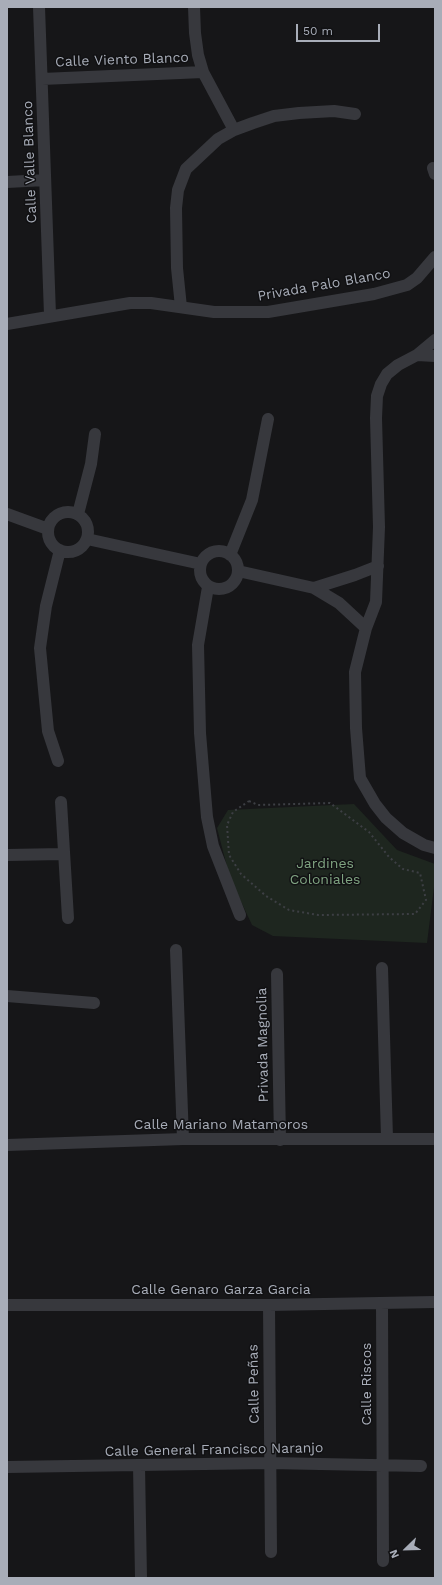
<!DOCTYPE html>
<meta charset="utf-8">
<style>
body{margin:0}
#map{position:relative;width:442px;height:1585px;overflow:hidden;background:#161618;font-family:"Work Sans",sans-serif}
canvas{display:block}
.frame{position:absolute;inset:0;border:8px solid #a8adb8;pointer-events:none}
.north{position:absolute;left:386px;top:1529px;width:40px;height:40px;-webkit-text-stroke:3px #111113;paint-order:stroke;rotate:247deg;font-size:11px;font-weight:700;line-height:16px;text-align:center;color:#a8adb8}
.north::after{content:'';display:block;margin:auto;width:14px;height:18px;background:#a8adb8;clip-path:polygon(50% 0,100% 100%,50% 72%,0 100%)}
.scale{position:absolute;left:296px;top:24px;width:84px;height:18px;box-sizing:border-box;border:2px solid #a8adb8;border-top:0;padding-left:5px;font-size:12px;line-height:14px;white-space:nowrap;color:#a8adb8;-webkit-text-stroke:3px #111113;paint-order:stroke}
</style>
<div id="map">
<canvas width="442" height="1585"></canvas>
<div class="frame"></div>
<div class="north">N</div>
<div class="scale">50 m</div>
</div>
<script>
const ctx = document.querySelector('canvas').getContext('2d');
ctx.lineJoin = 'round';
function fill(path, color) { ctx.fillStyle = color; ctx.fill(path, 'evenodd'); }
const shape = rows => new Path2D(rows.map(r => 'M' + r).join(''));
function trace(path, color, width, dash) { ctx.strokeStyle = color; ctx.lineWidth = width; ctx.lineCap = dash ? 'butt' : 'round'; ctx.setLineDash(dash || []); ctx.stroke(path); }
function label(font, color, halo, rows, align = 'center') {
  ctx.font = font + ' "Work Sans",sans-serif'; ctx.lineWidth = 3; ctx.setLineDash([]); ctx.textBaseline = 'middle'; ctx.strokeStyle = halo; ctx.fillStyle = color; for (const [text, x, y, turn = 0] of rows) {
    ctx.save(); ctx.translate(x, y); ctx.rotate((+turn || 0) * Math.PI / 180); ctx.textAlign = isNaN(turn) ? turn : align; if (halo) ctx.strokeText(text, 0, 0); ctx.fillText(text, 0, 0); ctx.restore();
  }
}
fill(shape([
 [354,804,397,850,435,864,435,879,427,943,273,936,252,925,230,878,217,828,228,810]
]), '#1e261f');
trace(shape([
 [249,801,258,805,330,803,369,832,389,857,403,869,420,873,426,900,415,914,318,915,289,910,266,896,241,874,229,855,227,825,233,812,249,801]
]), '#3d3f44', 2, [2, 3]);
trace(shape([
 [39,7,50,315],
 [194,7,195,33,198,55,203,72,234,130],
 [42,79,203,72],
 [433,168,435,174],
 [7,182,45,180],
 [181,307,177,268,176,208,178,190,186,169,218,139,234,130,253,123,274,116,299,113,334,111,355,114],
 [7,324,130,303,151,303,214,312,268,312,374,294,407,285,417,278,435,257],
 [435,340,417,355,398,365,387,374,381,384,377,396,376,418,379,527,376,602,366,628,355,672,356,728,360,778,375,804,386,818,403,833,424,845,435,848],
 [417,355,435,356],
 '48 532a20 20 0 1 1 40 0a20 20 0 1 1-40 0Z',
 [7,514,48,529],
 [78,514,91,464,95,434],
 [87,539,201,564],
 '200 570a19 19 0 1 1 38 0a19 19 0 1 1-38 0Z',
 [230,555,252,500,268,419],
 [238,571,314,588,339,603,366,628],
 [208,587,198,645,200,733,207,817,213,846,240,915],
 [314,588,355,575,378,566],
 [58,761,48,731,40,648,46,606,60,550],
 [61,802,68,918],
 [7,855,63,854],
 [176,950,183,1139],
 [382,968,387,1138],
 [277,974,280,1140],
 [7,996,94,1003],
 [7,1145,183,1139,435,1139],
 [382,1303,383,1561],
 [7,1305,269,1305,435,1302],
 [269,1305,271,1552],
 [139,1466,141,1578],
 [7,1467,270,1463,421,1466]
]), '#37383d', 12);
label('14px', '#a8adb8', '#111113', [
 ["Calle Viento Blanco",122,60,-2],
 ["Calle Valle Blanco",30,162,-92],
 ["Privada Palo Blanco",324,285,-10],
 ["Privada Magnolia",263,1045,-91],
 ["Calle Mariano Matamoros",221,1125],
 ["Calle Genaro Garza Garcia",221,1290],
 ["Calle Peñas",254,1384,-91],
 ["Calle Riscos",367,1384,-90],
 ["Calle General Francisco Naranjo",214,1450,-1]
]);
label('14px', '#7fa381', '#111113', [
 ["Jardines",325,864],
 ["Coloniales",325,880]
]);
</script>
